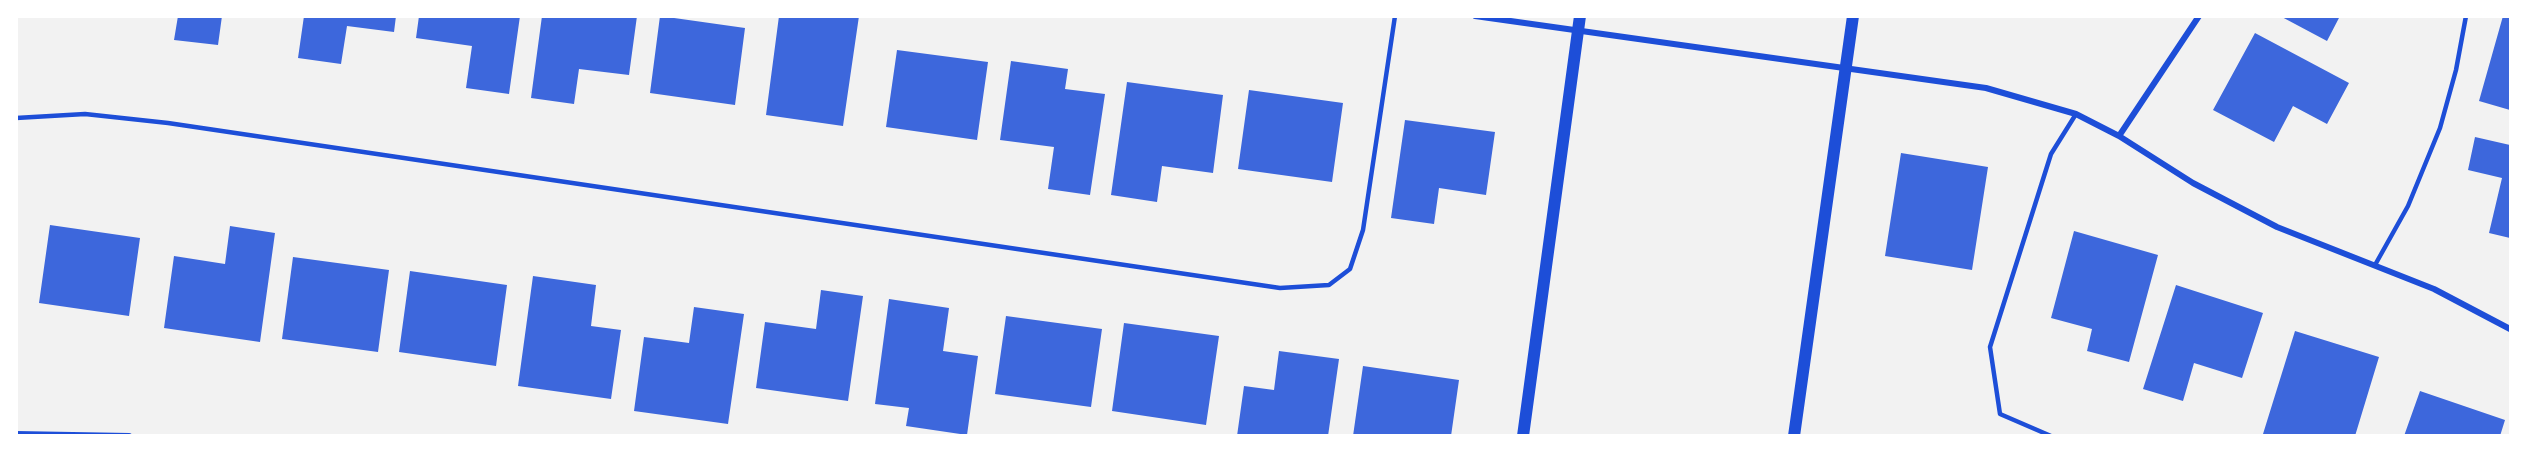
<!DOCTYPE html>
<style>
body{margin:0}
#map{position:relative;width:2527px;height:452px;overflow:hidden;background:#f2f2f2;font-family:"Asap Condensed",sans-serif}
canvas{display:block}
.frame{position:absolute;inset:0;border:18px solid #fff;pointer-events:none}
</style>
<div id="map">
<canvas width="2527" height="452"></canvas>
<div class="frame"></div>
</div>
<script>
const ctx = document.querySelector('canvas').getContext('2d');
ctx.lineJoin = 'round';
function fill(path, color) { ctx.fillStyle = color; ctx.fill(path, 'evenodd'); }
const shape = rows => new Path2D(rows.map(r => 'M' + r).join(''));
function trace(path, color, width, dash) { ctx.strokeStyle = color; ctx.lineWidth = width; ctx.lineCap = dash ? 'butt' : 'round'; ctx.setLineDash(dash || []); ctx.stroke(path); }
fill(shape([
 [178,16,222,16,218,45,174,40],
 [304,16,396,16,394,32,347,26,341,64,298,58],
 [419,16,520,16,509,94,466,88,472,46,416,38],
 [542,16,637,16,629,75,579,69,574,104,531,98],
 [660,16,745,28,735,105,650,93],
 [779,16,859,16,843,126,766,115],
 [2280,16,2340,16,2327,41],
 [2503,16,2510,16,2510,110,2479,101],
 [2255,33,2349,83,2327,124,2293,106,2274,142,2213,110],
 [897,50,988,62,977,140,886,127],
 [1011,61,1068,69,1065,89,1105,94,1090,195,1048,189,1054,147,1000,140],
 [1127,82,1223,95,1213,173,1162,166,1157,202,1111,195],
 [1249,90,1343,103,1332,182,1238,169],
 [1405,120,1495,132,1486,195,1439,188,1434,224,1391,218],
 [2475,137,2510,145,2510,238,2489,233,2502,178,2468,170],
 [1901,153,1988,167,1972,270,1885,256],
 [50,225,140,238,129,316,39,303],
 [230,226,275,233,260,342,164,328,174,256,225,264],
 [2074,231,2158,255,2129,362,2087,351,2092,329,2051,318],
 [293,257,389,270,378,352,282,339],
 [410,271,507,285,496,366,399,352],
 [533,276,596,285,591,326,621,330,611,399,518,386],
 [2176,285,2263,313,2242,378,2194,363,2183,401,2143,389],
 [821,290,863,296,848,401,756,388,765,322,816,329],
 [889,299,949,308,943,351,978,356,967,435,906,426,909,408,875,404],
 [694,307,744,314,728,424,634,411,644,337,689,343],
 [1006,316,1102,329,1091,407,995,394],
 [1124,323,1219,336,1206,425,1112,411],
 [2295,331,2379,357,2355,436,2263,434],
 [1279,351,1339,359,1328,436,1237,436,1244,386,1274,390],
 [1363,366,1459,380,1451,436,1353,436],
 [2420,391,2505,420,2500,436,2404,436]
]), '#3d67dc');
trace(shape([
 [16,118,85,114,168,123,1280,288,1329,285,1350,269,1363,230,1395,16],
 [2375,265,2408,206,2440,128,2456,70,2466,16],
 [2051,436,2000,414,1990,347,2051,154,2076,114]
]), '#1d4ed8', 4.5);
trace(shape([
 [1475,16,1986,88,2076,114,2119,136,2193,183,2277,227,2434,289,2510,329],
 [2119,136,2199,16],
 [16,434,129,436]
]), '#1d4ed8', 6);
trace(shape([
 [1523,436,1580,16],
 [1794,436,1853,16]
]), '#1d4ed8', 12);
</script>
